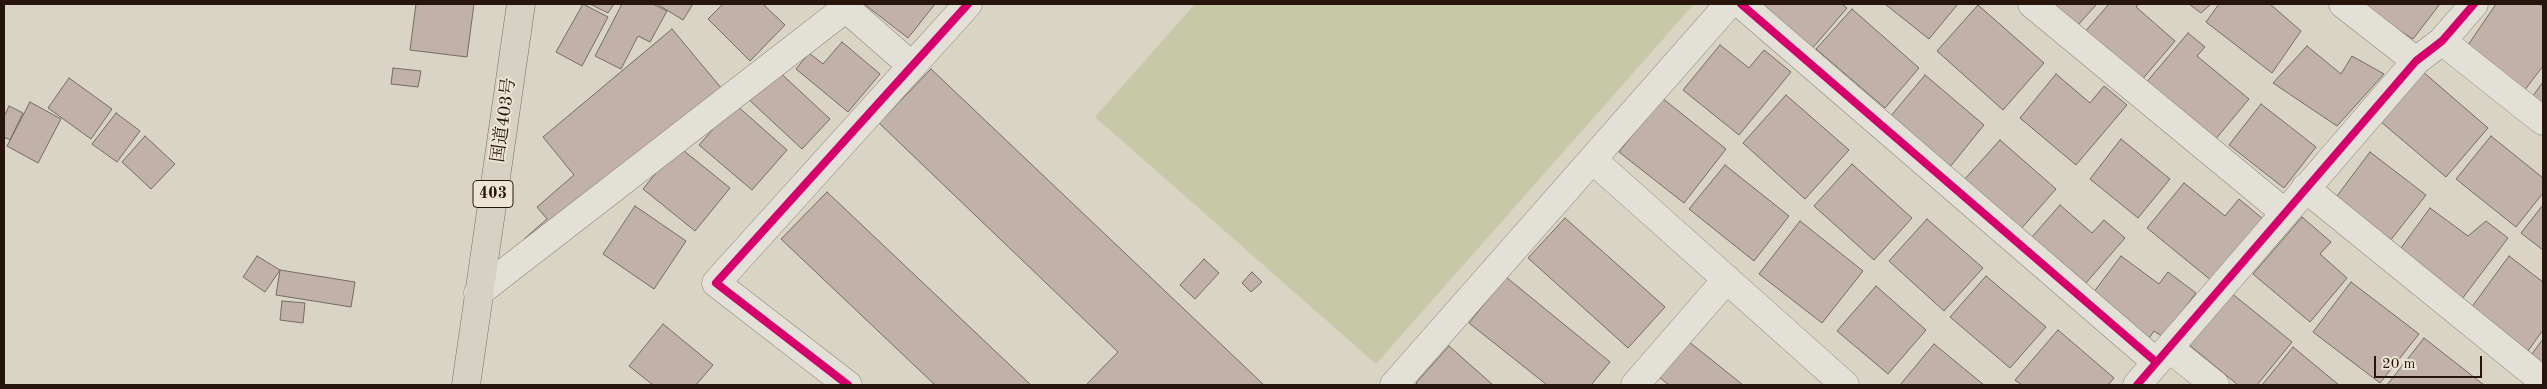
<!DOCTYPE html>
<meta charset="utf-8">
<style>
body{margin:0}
#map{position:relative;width:2547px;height:389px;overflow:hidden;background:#dad4c4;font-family:"Old Standard TT",serif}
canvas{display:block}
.frame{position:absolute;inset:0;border:5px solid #27140b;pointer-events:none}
.scale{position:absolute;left:2374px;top:356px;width:108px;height:22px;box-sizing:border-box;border:2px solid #27140b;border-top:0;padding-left:6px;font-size:15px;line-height:18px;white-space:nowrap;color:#27140b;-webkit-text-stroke:4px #ede5d3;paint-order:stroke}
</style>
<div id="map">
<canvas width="2547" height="389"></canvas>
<div class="frame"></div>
<div class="scale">20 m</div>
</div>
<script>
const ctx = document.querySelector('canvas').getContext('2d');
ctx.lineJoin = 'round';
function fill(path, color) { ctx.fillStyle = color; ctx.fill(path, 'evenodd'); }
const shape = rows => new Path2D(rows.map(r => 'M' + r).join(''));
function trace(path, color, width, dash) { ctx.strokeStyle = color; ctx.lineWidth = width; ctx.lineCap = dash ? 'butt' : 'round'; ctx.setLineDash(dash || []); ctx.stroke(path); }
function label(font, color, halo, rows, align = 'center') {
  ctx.font = font + ' "Old Standard TT","Noto Serif JP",serif'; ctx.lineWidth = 4; ctx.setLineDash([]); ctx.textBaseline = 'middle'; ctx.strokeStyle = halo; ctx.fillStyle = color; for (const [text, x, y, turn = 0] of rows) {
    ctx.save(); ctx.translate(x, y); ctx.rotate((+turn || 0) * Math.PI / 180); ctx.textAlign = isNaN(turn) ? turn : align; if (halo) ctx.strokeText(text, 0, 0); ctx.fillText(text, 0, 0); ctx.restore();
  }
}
fill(shape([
 [1195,4,1694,4,1376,364,1095,117]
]), '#c6c8a7');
const building = shape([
 [416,4,474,4,467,57,410,50,416,4],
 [583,4,608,17,582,66,556,52,583,4],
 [590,4,614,4,608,13,590,4],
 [622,4,653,4,667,11,650,42,638,36,621,69,595,56,622,4],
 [657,4,693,4,683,20,657,4],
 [723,4,763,4,785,25,750,61,708,19,723,4],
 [864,4,935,4,908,38,864,4],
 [1757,4,1842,4,1847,8,1811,50,1757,4],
 [1885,4,1958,4,1929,39,1885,4],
 [2053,4,2097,4,2077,26,2053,4],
 [2109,4,2139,4,2136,7,2175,41,2140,82,2083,34,2109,4],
 [2189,4,2211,4,2201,13,2189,4],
 [2219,4,2270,4,2301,31,2272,73,2206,22,2219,4],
 [2358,4,2440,4,2413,39,2358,4],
 [2496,4,2539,4,2543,7,2543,66,2524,91,2468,45,2496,4],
 [1978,5,2044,63,2003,110,1937,51,1978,5],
 [1852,9,1919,68,1885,108,1816,49,1852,9],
 [672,29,722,89,532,248,524,239,547,219,537,207,574,175,543,137,672,29],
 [2188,33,2205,47,2197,56,2249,99,2214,141,2145,84,2188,33],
 [842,42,880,74,848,112,796,69,809,53,823,64,842,42],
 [1720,45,1749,68,1764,50,1791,72,1739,135,1683,90,1720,45],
 [2307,46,2341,74,2352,56,2384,74,2337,126,2273,83,2307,46],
 [774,67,830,119,802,149,746,97,774,67],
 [393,68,421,71,418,87,391,84,393,68],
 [931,69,1264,385,1086,385,1118,352,879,123,931,69],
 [2422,71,2488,128,2446,177,2380,121,2422,71],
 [2056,74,2090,103,2104,86,2127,105,2076,165,2020,118,2056,74],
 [1925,75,1984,125,1950,167,1890,117,1925,75],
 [69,78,112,109,91,139,48,108,69,78],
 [2543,82,2543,106,2532,97,2543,82],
 [1786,95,1849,150,1805,199,1743,143,1786,95],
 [1662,98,1726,149,1684,203,1619,152,1662,98],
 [30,102,61,119,38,163,7,146,30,102],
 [735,104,787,150,752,190,699,145,735,104],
 [2261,104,2316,147,2284,188,2229,145,2261,104],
 [9,106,23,113,10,140,4,137,4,117,9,106],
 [116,113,140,131,117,162,92,144,116,113],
 [145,136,175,164,151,189,122,162,145,136],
 [2491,136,2543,178,2543,193,2516,227,2456,179,2491,136],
 [2121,139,2170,179,2138,218,2090,179,2121,139],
 [2000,140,2056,189,2020,230,1963,181,2000,140],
 [678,146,730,188,695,231,643,189,678,146],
 [2370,152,2426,195,2390,241,2334,200,2370,152],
 [1852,164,1912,218,1874,260,1814,206,1852,164],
 [1725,165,1789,216,1754,261,1689,209,1725,165],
 [2184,183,2225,216,2239,199,2263,219,2212,281,2147,228,2184,183],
 [827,192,1031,385,935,385,781,239,827,192],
 [2060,205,2092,233,2104,220,2125,238,2086,283,2032,237,2060,205],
 [2543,205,2543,250,2521,233,2543,205],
 [635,206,686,241,654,289,603,254,635,206],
 [2430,208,2468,236,2486,221,2508,238,2462,299,2398,252,2430,208],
 [2302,217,2331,242,2320,254,2347,278,2310,322,2253,274,2302,217],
 [1565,218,1665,307,1628,348,1528,258,1565,218],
 [1927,219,1983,268,1944,311,1889,261,1927,219],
 [1800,221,1863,271,1822,323,1759,274,1800,221],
 [257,256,280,270,265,292,243,277,257,256],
 [2121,256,2159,284,2168,272,2196,293,2163,337,2154,331,2147,341,2090,297,2121,256],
 [2509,256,2543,282,2543,330,2528,351,2471,308,2509,256],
 [1204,259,1219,273,1195,299,1180,285,1204,259],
 [280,270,355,282,351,307,276,295,280,270],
 [1252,272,1262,282,1251,292,1242,283,1252,272],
 [1986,276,2046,327,2010,368,1950,317,1986,276],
 [1506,277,1610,362,1591,385,1547,385,1469,323,1506,277],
 [2351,282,2419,334,2380,383,2313,332,2351,282],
 [1876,286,1926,330,1888,374,1837,331,1876,286],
 [2230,292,2292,342,2257,385,2238,385,2188,344,2230,292],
 [282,301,305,303,303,323,280,320,282,301],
 [663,324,713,365,696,385,653,385,629,366,663,324],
 [2058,330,2114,378,2108,385,2022,385,2015,380,2058,330],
 [1683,337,1743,385,1669,385,1654,373,1683,337],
 [2424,338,2484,385,2387,385,2424,338],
 [2543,339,2543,369,2529,358,2543,339],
 [1934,344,1984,385,1900,385,1934,344],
 [1449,346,1493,385,1418,385,1416,383,1449,346],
 [2293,347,2339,385,2262,385,2293,347]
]);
fill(building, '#c1b1a8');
trace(building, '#736c63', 1);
const minor = shape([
 [841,4,912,66],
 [1741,4,2156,362],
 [2032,4,2285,213],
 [2343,4,2416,61],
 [2442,41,2543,121],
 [1593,160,1845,385],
 [2305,188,2543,381],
 [478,293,846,8],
 [2169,348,2215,385],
 [848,385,716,283,968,4],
 [1394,385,1729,4],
 [1635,385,1727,279],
 [2137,385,2416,61,2442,41,2474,4]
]);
const highway = shape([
 [466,385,521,4]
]);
trace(minor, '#8c867c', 29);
trace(highway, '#736c63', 29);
trace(minor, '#e3e0d8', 28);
trace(highway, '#d7d1c3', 28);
trace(shape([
 [1741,4,2156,362],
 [848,385,716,283,968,4],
 [2137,385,2416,61,2442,41,2474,4]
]), '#d6006c', 8);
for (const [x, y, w] of [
 [493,194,40]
]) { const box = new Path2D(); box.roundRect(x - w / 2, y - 13.5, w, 27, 4); ctx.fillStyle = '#ede5d3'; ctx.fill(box); trace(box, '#27140b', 1); }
label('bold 16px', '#27140b', null, [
 ["403",493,194]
]);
label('18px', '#27140b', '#ede5d3', [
 ["国道403号",504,120,-82]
]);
</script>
